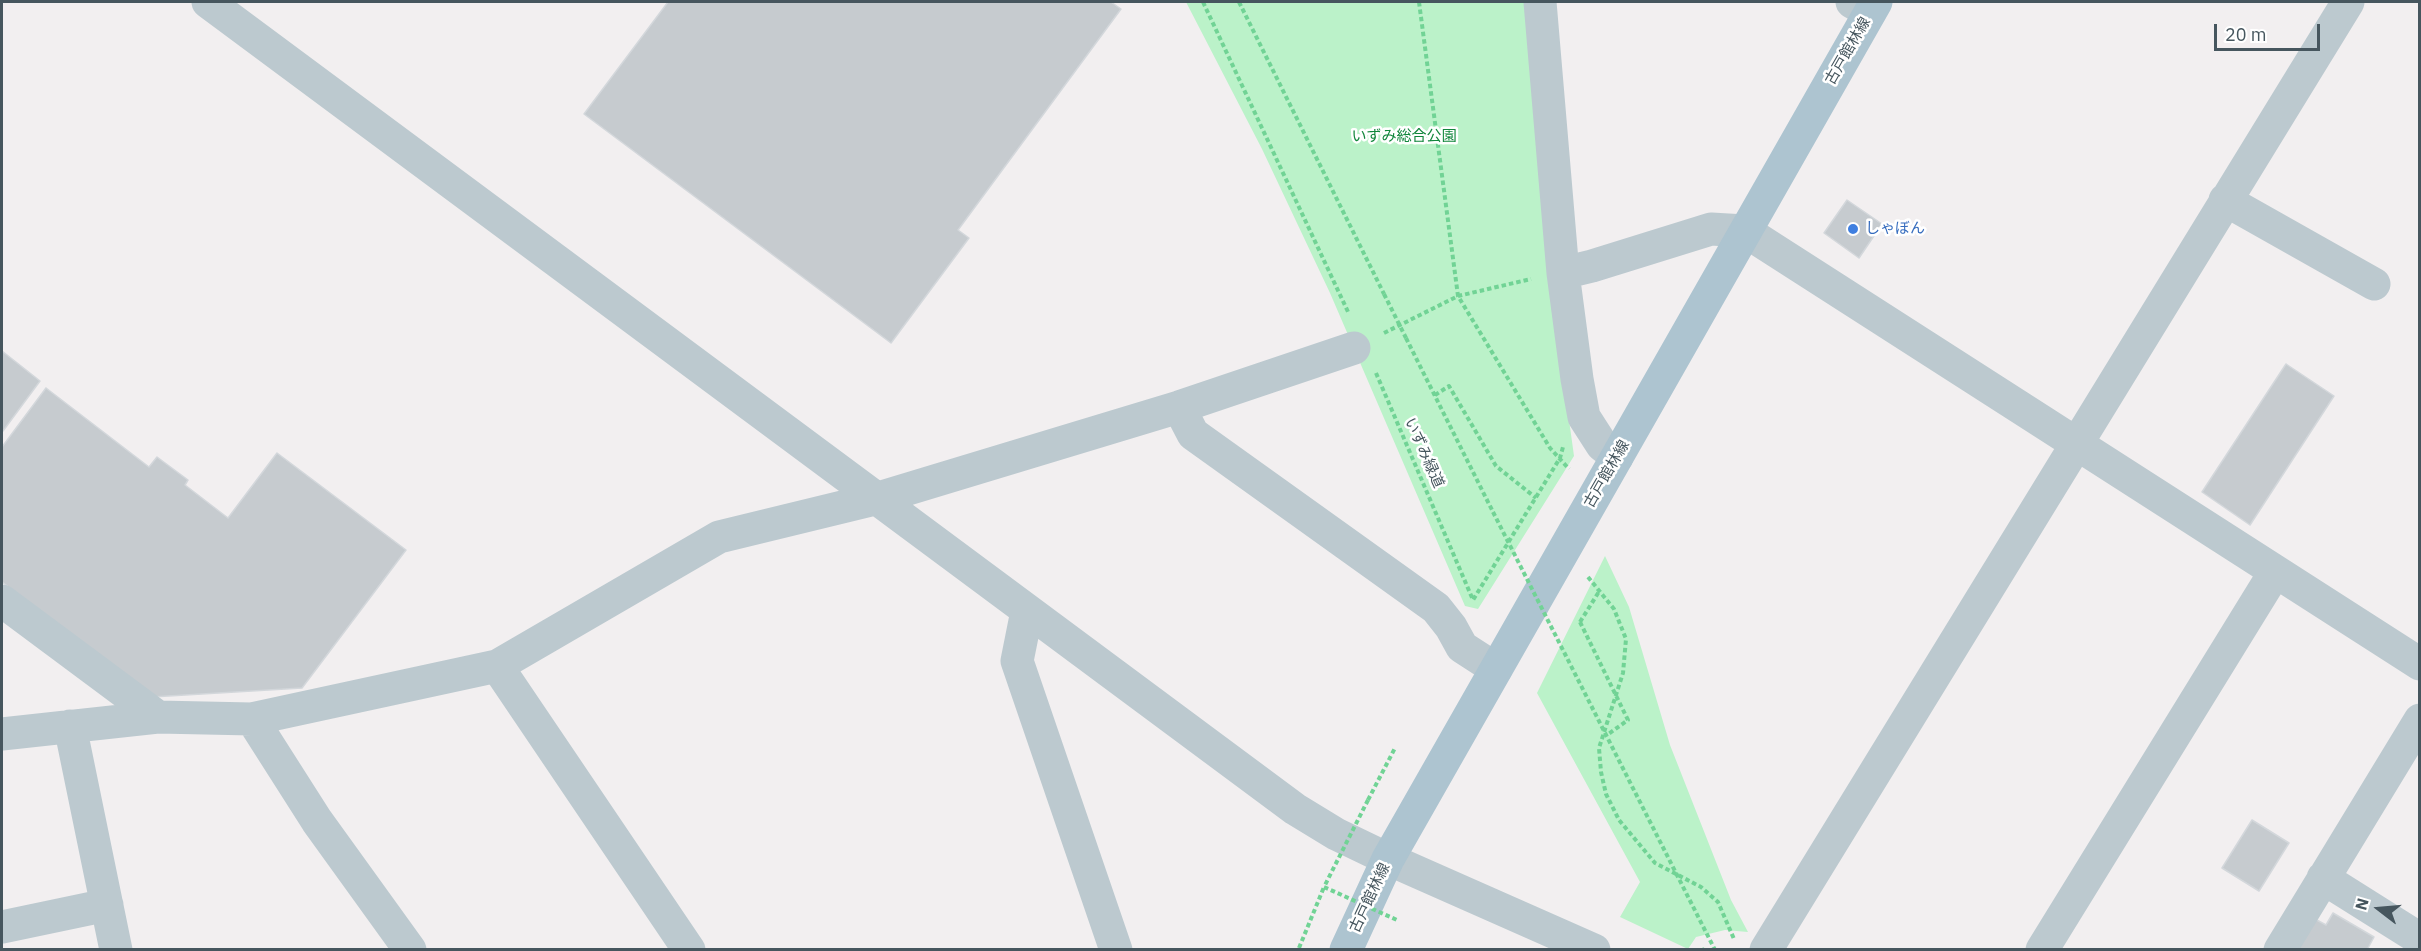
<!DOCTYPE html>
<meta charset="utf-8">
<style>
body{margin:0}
#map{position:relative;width:2421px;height:951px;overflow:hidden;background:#f2eff0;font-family:"IBM Plex Sans",sans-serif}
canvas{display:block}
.frame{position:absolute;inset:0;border:3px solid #46565e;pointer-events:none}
.north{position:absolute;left:2349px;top:879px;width:60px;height:60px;-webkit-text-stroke:4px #fff;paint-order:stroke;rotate:286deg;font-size:16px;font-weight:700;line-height:24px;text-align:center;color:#46565e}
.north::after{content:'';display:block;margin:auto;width:21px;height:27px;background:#46565e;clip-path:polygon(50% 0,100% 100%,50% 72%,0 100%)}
.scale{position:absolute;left:2214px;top:24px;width:106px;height:27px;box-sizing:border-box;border:3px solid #46565e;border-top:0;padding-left:8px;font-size:18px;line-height:21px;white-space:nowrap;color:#46565e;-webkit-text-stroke:4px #fff;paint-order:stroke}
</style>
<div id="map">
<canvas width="2421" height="951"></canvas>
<div class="frame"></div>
<div class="north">N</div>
<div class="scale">20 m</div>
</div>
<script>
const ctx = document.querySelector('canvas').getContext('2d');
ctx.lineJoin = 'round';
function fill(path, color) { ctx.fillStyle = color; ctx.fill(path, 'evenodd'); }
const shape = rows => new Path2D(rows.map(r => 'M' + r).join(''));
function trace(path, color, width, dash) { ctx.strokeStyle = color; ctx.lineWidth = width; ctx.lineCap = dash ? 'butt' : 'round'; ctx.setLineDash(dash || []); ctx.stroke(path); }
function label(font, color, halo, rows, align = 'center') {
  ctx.font = font + ' "IBM Plex Sans","Noto Sans JP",sans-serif'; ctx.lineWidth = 5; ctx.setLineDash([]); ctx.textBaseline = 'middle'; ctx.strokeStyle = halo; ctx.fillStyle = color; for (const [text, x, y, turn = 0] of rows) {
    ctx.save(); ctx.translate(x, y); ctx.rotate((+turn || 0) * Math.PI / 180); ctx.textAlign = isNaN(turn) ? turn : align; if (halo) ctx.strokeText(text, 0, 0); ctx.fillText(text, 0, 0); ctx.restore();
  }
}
fill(shape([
 [1186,2,1527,2,1549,275,1574,456,1478,609,1465,606,1330,293,1262,149],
 [1605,556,1629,607,1670,745,1731,900,1748,932,1725,930,1696,937,1688,949,1620,917,1640,882,1537,693]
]), '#bbf2c9');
const building = shape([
 [668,2,1111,2,1121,9,958,230,969,238,891,343,584,114,668,2],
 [1847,200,1882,224,1859,258,1824,233,1847,200],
 [2,351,40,381,3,431,2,430,2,351],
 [2286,364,2334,396,2250,525,2202,492,2286,364],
 [46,388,149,467,157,457,188,480,185,485,228,518,277,453,406,550,302,688,152,697,2,582,2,447,46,388],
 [2252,820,2289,843,2259,891,2222,868,2252,820],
 [2333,913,2374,937,2367,950,2298,950,2315,919,2326,925,2333,913]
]);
fill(building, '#c6cbcf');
trace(building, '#d3d7db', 1.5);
trace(shape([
 [1203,2,1349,314],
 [1239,2,1384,294],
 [1419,2,1458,296,1550,448,1569,469],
 [1384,333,1458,296,1531,279],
 [1406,338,1493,512],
 [1376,373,1473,600,1560,458,1563,447],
 [1435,395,1449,386,1496,466,1536,498],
 [1588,577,1614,609,1626,639,1623,673,1599,748,1601,772,1606,794,1619,820,1655,863,1701,887,1718,902,1734,939],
 [1580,622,1600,590],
 [1368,800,1395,748],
 [1299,948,1324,887],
 [1702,949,1704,950]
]), '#71d395', 4, [4.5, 3]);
trace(shape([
 [208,2,1295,809,1336,834,1388,859,1594,950],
 [1540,2,1563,273,1577,379,1584,417,1602,445,1617,457],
 [1852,2,1870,12],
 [2225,200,2374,284],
 [1563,273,1592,266,1711,229,1745,231,2420,664],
 [1179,407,1193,434,1436,608,1451,627,1462,647,1496,669],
 [2,601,158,717],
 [1027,611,1017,661,1116,950],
 [497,666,689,950],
 [252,719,317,821,410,950],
 [70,726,116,950],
 [2,734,158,717,252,719,497,666,719,537,875,499,1179,407,1354,348],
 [2323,878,2420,939],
 [2,927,107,905],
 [1766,950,2348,2],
 [2042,950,2275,572],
 [2280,950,2420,720]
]), '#bcc9cf', 33);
trace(shape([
 [1346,950,1388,859,1876,2]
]), '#adc4d0', 33);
trace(shape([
 [1384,294,1406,338],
 [1493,512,1715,950],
 [1580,622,1628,720,1607,735],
 [1368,800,1324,887,1397,920]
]), '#71d395', 4, [4.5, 3]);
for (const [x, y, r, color] of [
 [1853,229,6,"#3f7fe0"]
]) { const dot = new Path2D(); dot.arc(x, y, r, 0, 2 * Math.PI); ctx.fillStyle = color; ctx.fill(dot); trace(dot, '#fff', 2); }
label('15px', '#46565e', '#fff', [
 ["古戸館林線",1848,51,-60],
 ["いずみ緑道",1424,453,66],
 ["古戸館林線",1607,474,-60],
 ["古戸館林線",1370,898,-65]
]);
label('15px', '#11863b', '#fff', [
 ["いずみ総合公園",1404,137]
]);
label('15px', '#366cbe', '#fff', [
 ["しゃぼん",1865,229]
], 'left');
</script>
